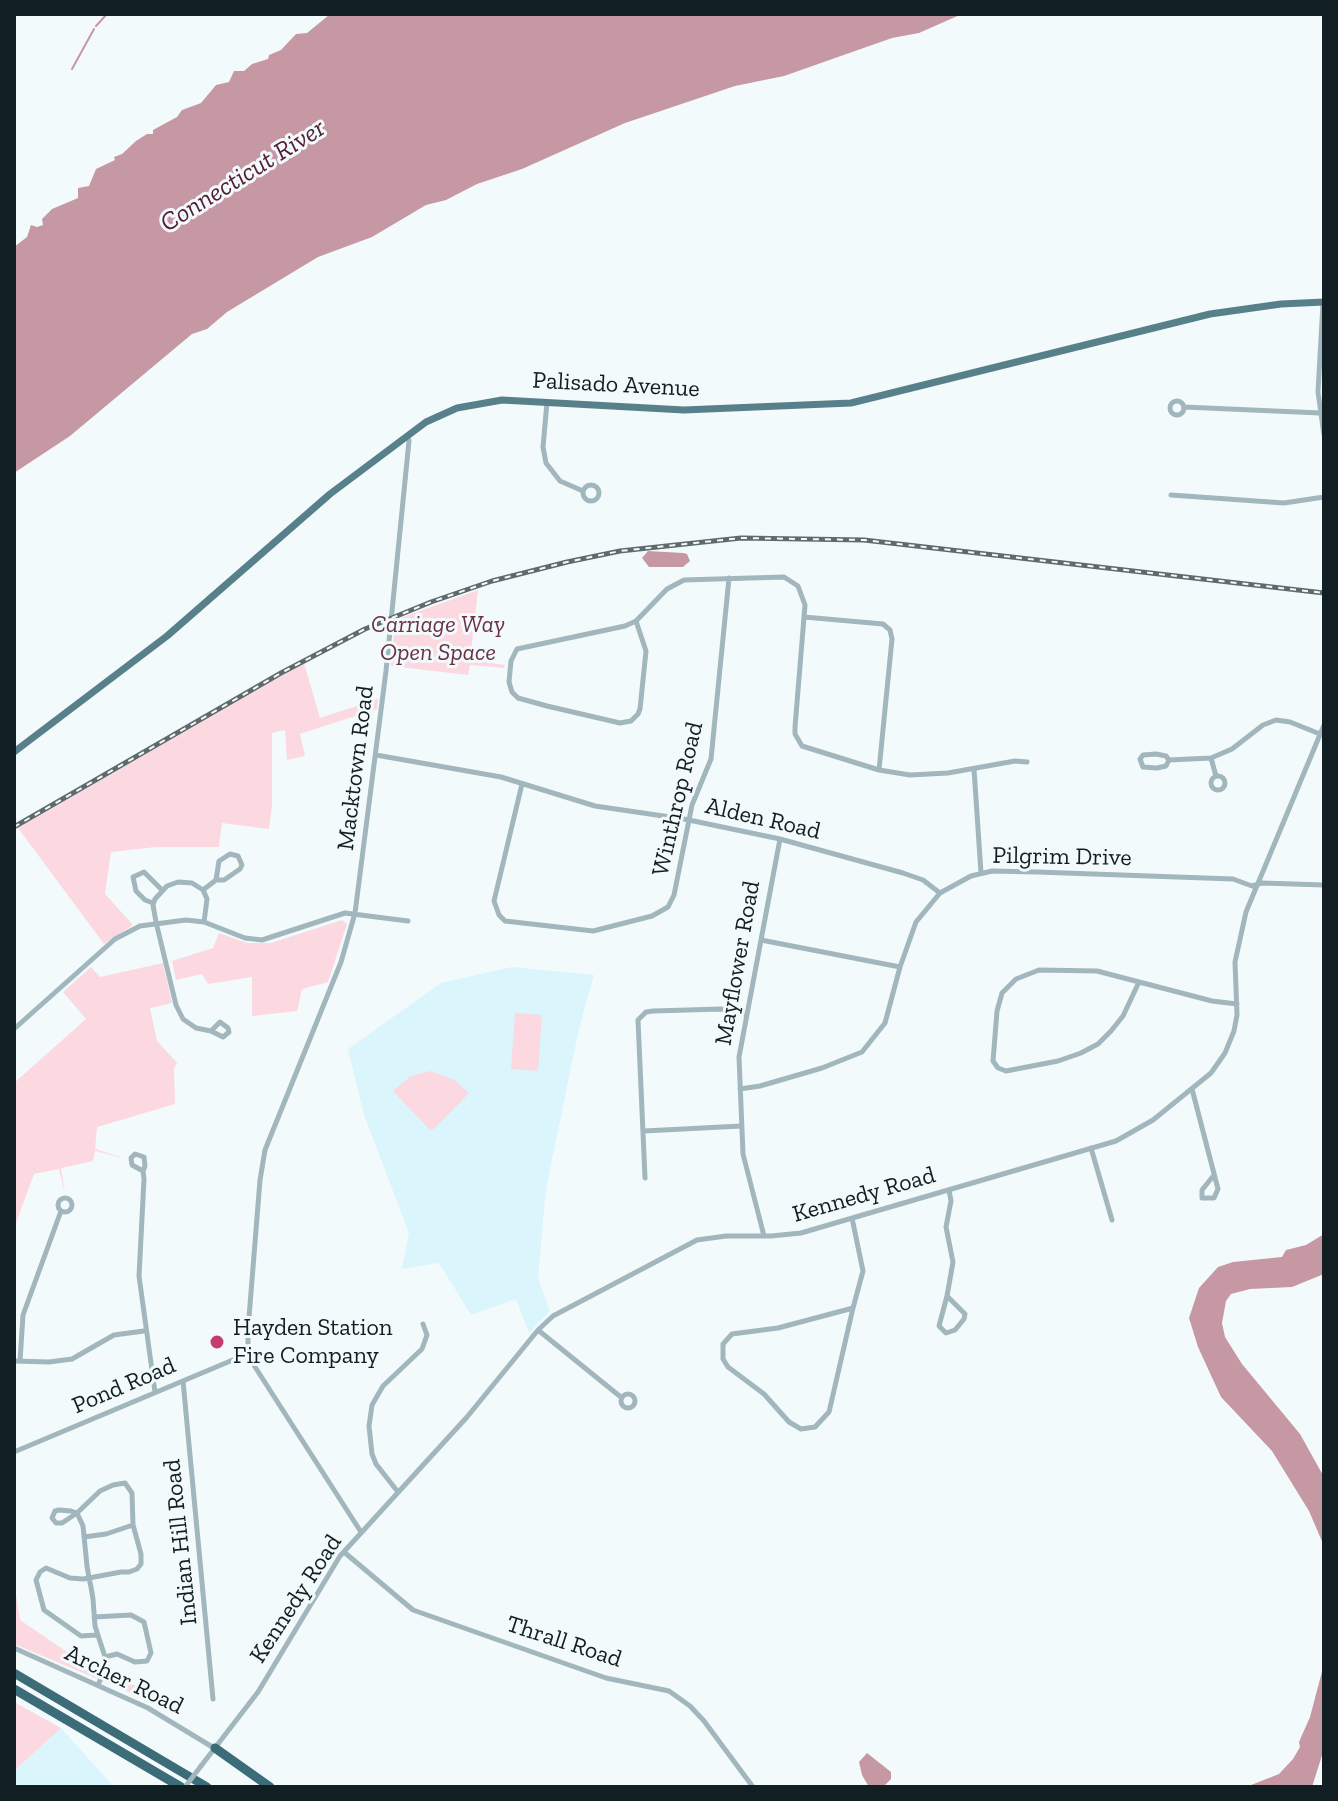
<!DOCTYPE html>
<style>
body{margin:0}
#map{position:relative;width:1338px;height:1801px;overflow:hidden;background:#f3fafc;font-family:"Zilla Slab",serif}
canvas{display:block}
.frame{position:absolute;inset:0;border:16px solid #121f22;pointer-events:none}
</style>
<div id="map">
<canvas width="1338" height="1801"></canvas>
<div class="frame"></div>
</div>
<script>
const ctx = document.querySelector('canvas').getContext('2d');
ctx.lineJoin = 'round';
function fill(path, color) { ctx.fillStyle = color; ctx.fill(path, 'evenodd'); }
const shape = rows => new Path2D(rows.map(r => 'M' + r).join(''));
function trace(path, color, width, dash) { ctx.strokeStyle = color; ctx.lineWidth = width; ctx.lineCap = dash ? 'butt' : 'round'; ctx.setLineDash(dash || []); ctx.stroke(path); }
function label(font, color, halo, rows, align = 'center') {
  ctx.font = font + ' "Zilla Slab",serif'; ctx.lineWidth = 6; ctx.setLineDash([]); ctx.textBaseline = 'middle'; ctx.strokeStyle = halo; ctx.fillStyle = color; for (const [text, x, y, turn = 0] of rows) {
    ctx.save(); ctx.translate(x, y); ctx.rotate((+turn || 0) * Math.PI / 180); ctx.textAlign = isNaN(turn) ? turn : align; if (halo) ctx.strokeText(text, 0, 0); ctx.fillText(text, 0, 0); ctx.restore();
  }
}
fill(shape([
 [512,967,594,975,579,1028,546,1189,538,1278,550,1311,529,1333,516,1299,471,1315,439,1263,402,1269,409,1233,364,1115,348,1049,441,983],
 [61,1728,114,1787,14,1787,14,1771]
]), '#dbf5fc');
fill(shape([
 [478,590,470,660,505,665,504,668,470,665,468,675,391,666,395,620],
 [304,663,320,718,378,699,377,709,300,734,305,756,287,760,285,730,272,733,272,805,269,829,222,823,219,847,156,847,111,852,105,894,133,925,104,944,18,828],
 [342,920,347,924,328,982,302,989,297,1011,252,1016,252,977,208,984,202,974,176,980,172,961,213,948,219,933,247,943,271,943],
 [163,963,172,1003,150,1008,157,1041,177,1063,174,1069,175,1104,97,1127,95,1149,127,1159,95,1151,93,1161,61,1168,65,1194,59,1169,34,1174,14,1228,14,1083,86,1019,63,992,91,967,100,977],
 [515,1013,542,1015,538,1071,511,1069],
 [430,1071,453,1079,469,1093,434,1129,430,1130,393,1091,411,1076],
 [14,1581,20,1620,76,1658,151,1693,148,1700,14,1644],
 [14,1702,61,1728,14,1771]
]), '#fcd8e1');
fill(shape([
 [962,14,919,33,892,38,784,76,735,86,625,123,522,169,477,184,446,200,426,205,372,237,318,257,227,312,207,329,192,334,70,436,14,473,14,247,27,237,31,225,37,227,43,225,42,219,52,209,78,198,78,188,89,186,96,169,115,160,114,157,122,154,136,141,147,134,153,134,153,130,177,117,182,110,201,103,216,85,229,82,234,71,244,71,252,64,268,59,269,55,281,50,296,34,307,33,329,15],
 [648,551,683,553,687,554,690,561,683,567,649,567,642,558],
 [1324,1234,1324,1274,1292,1287,1250,1289,1231,1294,1226,1301,1222,1323,1225,1337,1242,1364,1300,1434,1324,1477,1324,1546,1309,1511,1272,1451,1221,1397,1198,1347,1189,1318,1199,1288,1218,1267,1233,1262,1282,1257,1286,1250,1306,1245],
 [1324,1664,1324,1749,1312,1787,1246,1787,1279,1774,1293,1759,1300,1747,1299,1742,1310,1717],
 [867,1753,891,1772,891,1779,884,1786,869,1787,862,1775,859,1762]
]), '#c598a4');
trace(shape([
 [96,26,107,14],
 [72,69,94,29]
]), '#c598a4', 2);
trace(shape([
 [1323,303,1318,392,1324,435],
 '1170 408a7 7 0 1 1 14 0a7 7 0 1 1-14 0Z',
 [547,402,543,447,546,463,560,481,583,491],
 [1184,407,1320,413],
 '583 493a8 8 0 1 1 16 0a8 8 0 1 1-16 0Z',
 [1171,495,1284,503,1324,497],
 [804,617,883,624,890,630,892,639,879,770],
 [636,621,667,589,684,580,784,577,798,586,805,605,795,727,795,734,802,746,879,770,910,775,948,773,1015,761,1027,762],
 [636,621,646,651,640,709,638,714,631,721,620,723,547,706,518,698,512,692,509,682,511,661,517,649,625,626,636,621],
 [376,755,501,777,595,806,684,819,780,839,903,873,923,880,940,893],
 [1211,758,1216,776],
 [1169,760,1166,766,1157,768,1143,767,1140,759,1143,755,1156,754,1166,756,1169,760,1211,758,1232,749,1263,725,1276,720,1290,722,1320,734],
 [974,769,981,873],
 '1211 783a7 7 0 1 1 14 0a7 7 0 1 1-14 0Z',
 [522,784,494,901,499,915,505,921,593,931,652,916,668,907,674,895,692,805,711,759,729,578],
 [203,890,216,880,224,880,240,869,242,865,238,856,230,854,219,861,216,880],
 [153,903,145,900,136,891,133,877,144,872,162,890],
 [204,922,207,899,203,890,192,883,178,882,167,886,155,899,153,905,156,922,176,1005,183,1019,196,1028,211,1031,223,1037,229,1032,228,1028,220,1022,211,1031],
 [761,940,900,967],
 [1139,982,1123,1016,1111,1031,1098,1044,1081,1053,1058,1061,1006,1071,998,1068,993,1061,997,1011,1002,993,1016,979,1039,970,1097,971,1212,1001,1237,1004],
 [14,1029,115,939,140,926,186,920,204,922,245,938,262,940,345,913,408,921],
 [740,1089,760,1086,822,1068,862,1052,885,1023,900,967,916,922,940,893,971,876,992,871,1037,872,1233,879,1252,886,1262,883,1324,885],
 [1192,1089,1218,1189,1214,1198,1202,1198,1202,1190,1214,1175],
 [644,1131,741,1126],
 [1091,1148,1112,1220],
 [143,1171,145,1166,144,1157,135,1154,131,1158,132,1165,143,1171,144,1179,139,1276,155,1392],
 [645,1178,638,1020,646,1012,653,1011,721,1009,745,1014],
 '58 1205a7 7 0 1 1 14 0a7 7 0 1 1-14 0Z',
 [852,1218,863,1271,853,1308],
 [764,1236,743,1154,739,1057,780,839],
 [947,1296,953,1262,946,1227,951,1201,949,1190],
 [947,1296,965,1314,964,1319,955,1330,946,1333,939,1326,947,1296],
 [853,1308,829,1412,815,1427,801,1429,789,1422,764,1394,728,1367,723,1359,723,1344,732,1334,778,1328,853,1308],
 [538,1330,622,1398],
 [14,1361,49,1362,72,1359,114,1335,144,1331],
 [20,1361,23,1315,61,1211],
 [183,1381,213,1699],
 '621 1401a7 7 0 1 1 14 0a7 7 0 1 1-14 0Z',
 [14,1452,247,1354],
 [398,1492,376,1464,372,1454,369,1426,372,1405,383,1386,422,1349,427,1335,423,1324],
 [361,1532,248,1356,248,1330,260,1180,265,1150,341,962,355,913,386,671,409,441,407,436],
 [84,1537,106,1534,133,1525],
 [344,1552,413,1610,606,1678,669,1691,690,1706,704,1721,753,1787],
 [94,1617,131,1615,144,1622,151,1653,147,1661,135,1662,117,1654,105,1657],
 [97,1635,81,1636,44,1610,36,1580,40,1572,46,1568,70,1578,83,1579,89,1578,121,1572,129,1572,137,1569,141,1564,141,1554,133,1525,132,1493,125,1483,113,1485,100,1491,77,1513,62,1523,56,1523,52,1518,55,1511,59,1510,71,1511,77,1513,83,1526,87,1566,89,1578,91,1587,93,1599,95,1626,106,1660,105,1669,98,1685],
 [14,1648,148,1708,214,1748],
 [201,1766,258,1692,340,1556,467,1417,538,1330,553,1316,697,1240,726,1236,771,1236,801,1233,1116,1141,1153,1120,1211,1073,1225,1053,1234,1031,1237,1015,1235,962,1246,912,1324,725]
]), '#a1b7bd', 5);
trace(shape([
 [14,752,167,636,330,494,426,422,457,408,502,400,684,410,851,403,1210,314,1281,304,1324,302]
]), '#57808a', 7);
trace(shape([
 [14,1673,207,1787],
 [14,1689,181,1787],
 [215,1748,270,1787]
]), '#3b6c78', 9);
const rail = shape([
 [14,827,281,673,365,629,431,602,492,581,567,562,620,551,741,538,864,540,1324,593]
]);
trace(rail, '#5f6a6d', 5);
trace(rail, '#f3fafc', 2, [6]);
trace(shape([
 [185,1787,201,1766]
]), '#a1b7bd', 5);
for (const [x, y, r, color] of [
 [217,1342,8,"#c53b72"]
]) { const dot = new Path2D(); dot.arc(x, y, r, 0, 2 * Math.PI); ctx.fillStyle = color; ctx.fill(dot); trace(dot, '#f3fafc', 3); }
label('24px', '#121f22', '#f3fafc', [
 ["Palisado Avenue",616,385,3],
 ["Macktown Road",356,768,-83],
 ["Winthrop Road",678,799,-77],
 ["Alden Road",763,819,13],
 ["Pilgrim Drive",1062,857,1],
 ["Mayflower Road",738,963,-80],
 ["Kennedy Road",864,1195,-16],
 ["Pond Road",124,1386,-23],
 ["Indian Hill Road",181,1542,-96],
 ["Kennedy Road",296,1599,-57],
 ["Thrall Road",564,1642,18],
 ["Archer Road",124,1680,26]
]);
label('italic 24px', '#6c3145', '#f3fafc', [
 ["Carriage Way",438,625],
 ["Open Space",438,653]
]);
label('24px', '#121f22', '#f3fafc', [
 ["Hayden Station",233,1328],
 ["Fire Company",233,1356]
], 'left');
label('italic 26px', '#541c31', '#f3fafc', [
 ["Connecticut River",243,176,-32]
]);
</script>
